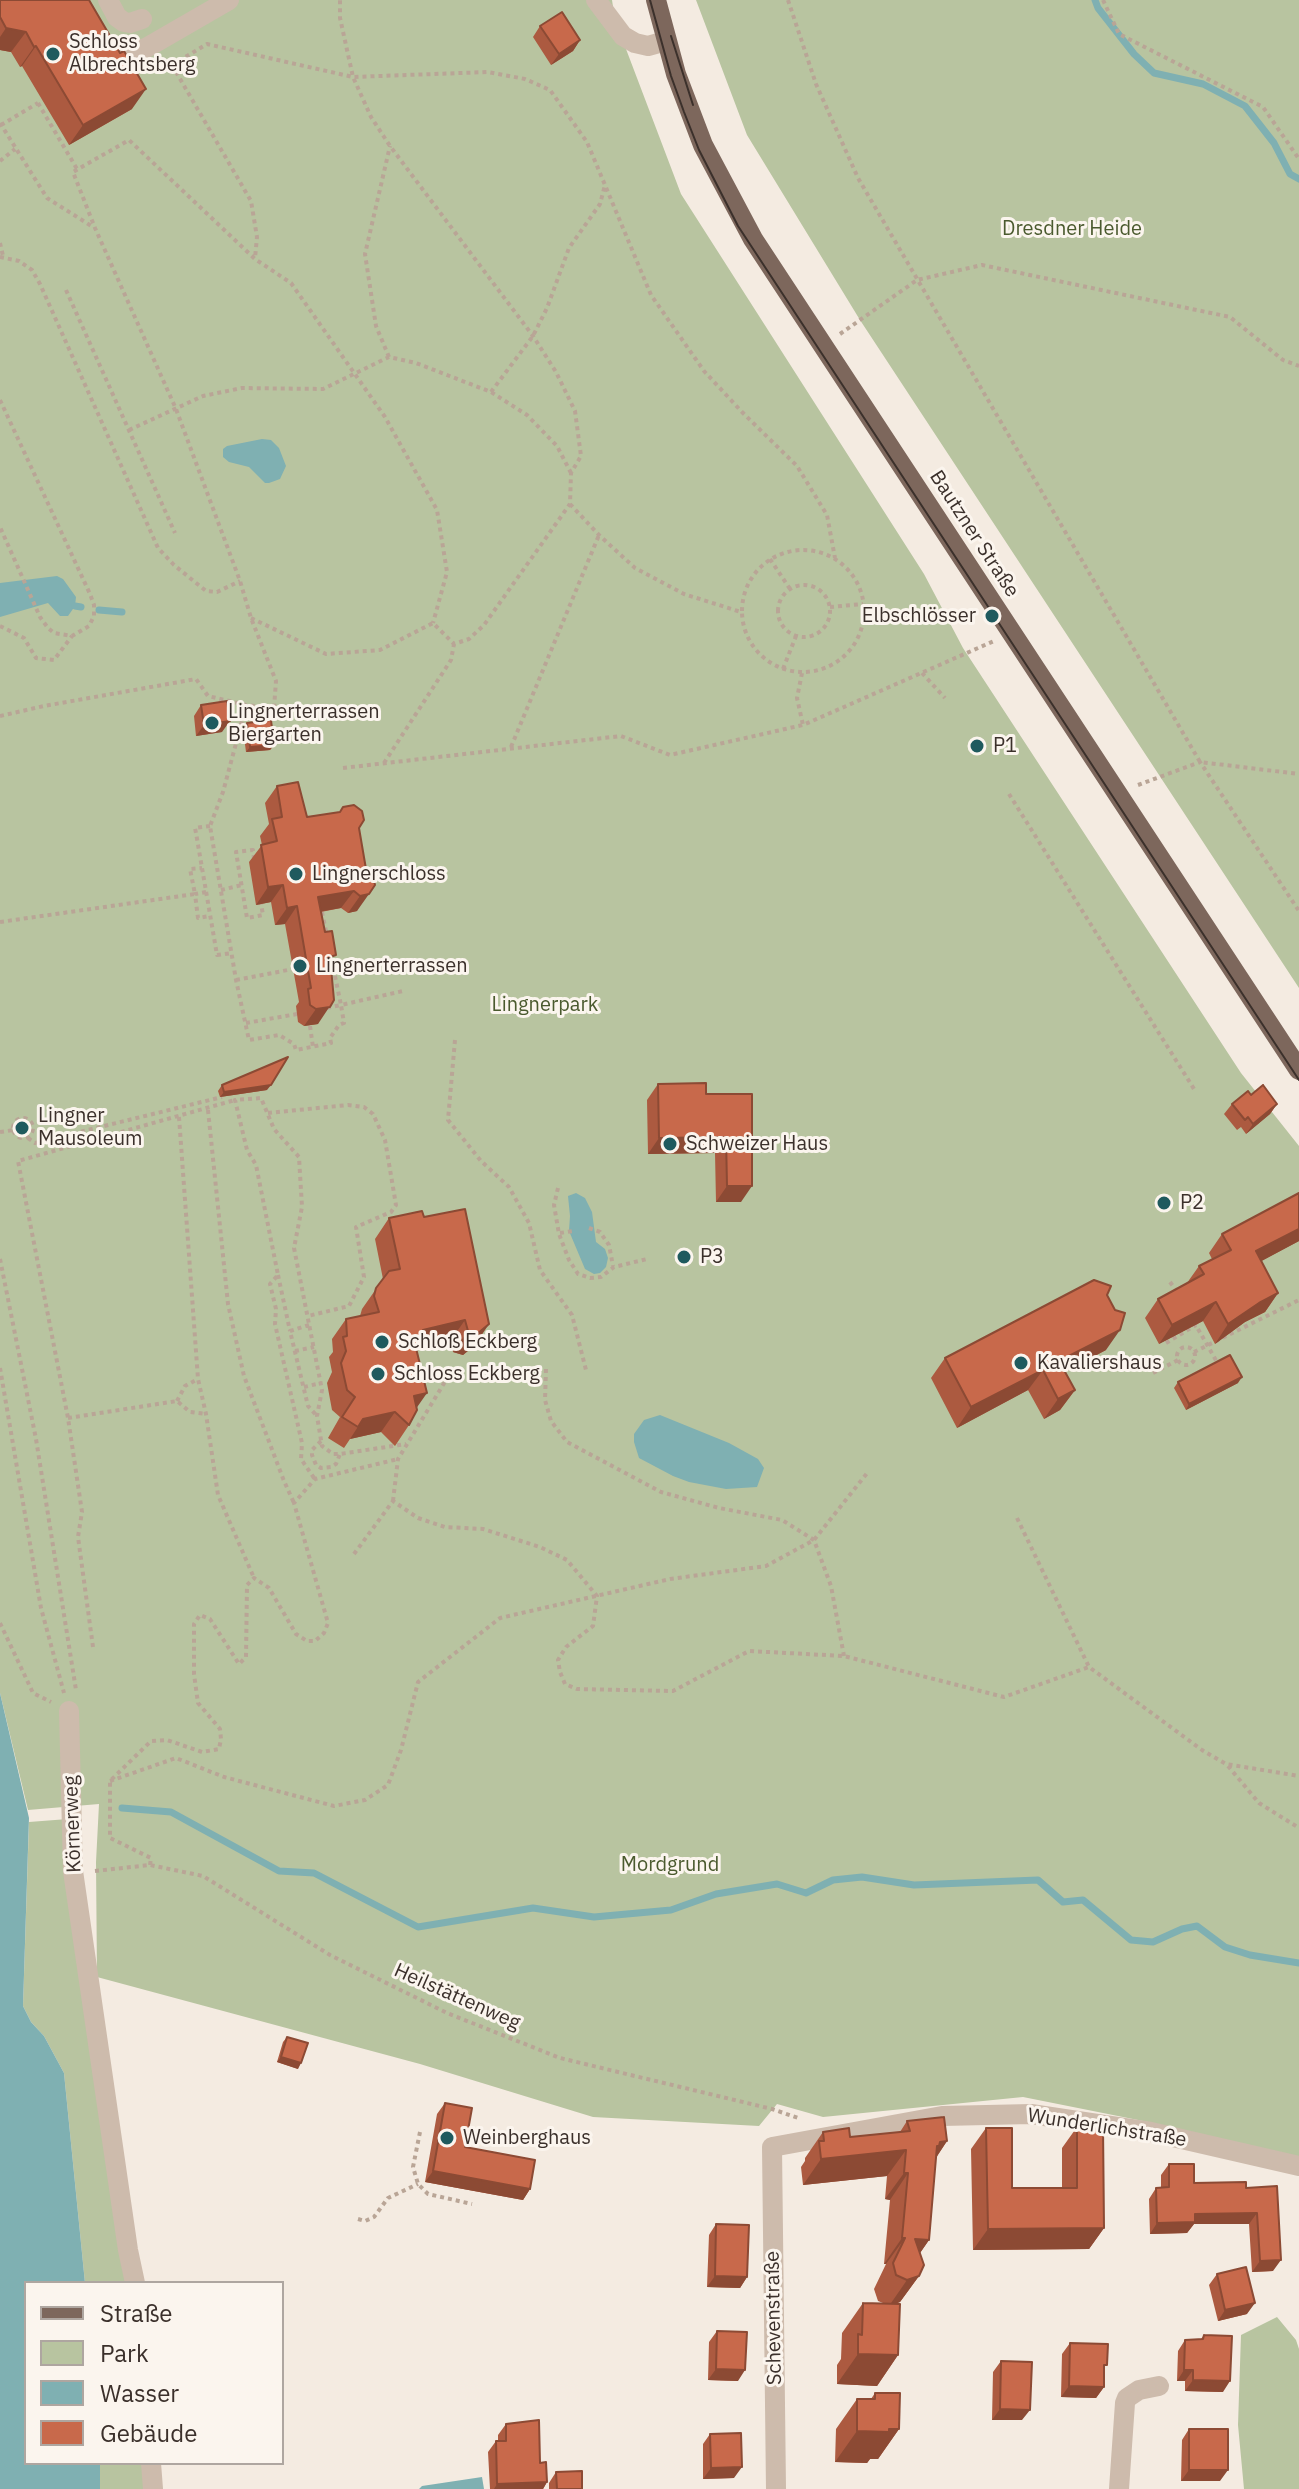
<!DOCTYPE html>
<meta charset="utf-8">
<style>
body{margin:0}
#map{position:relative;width:1299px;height:2489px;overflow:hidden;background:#f4ebe1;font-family:"IBM Plex Sans",sans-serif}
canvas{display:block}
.legend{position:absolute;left:24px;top:2281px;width:260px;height:184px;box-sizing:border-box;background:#fbf5ee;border:2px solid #aea6a0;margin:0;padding:10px 14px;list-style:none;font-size:24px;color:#3b302b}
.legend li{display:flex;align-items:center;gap:16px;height:40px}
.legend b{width:40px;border:2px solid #aea6a0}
</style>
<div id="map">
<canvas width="1299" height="2489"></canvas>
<ul class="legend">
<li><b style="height:10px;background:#7d675c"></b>Straße</li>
<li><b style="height:22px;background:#b8c4a0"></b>Park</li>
<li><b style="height:22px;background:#7fb0b2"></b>Wasser</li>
<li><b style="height:22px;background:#c8694b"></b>Gebäude</li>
</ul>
</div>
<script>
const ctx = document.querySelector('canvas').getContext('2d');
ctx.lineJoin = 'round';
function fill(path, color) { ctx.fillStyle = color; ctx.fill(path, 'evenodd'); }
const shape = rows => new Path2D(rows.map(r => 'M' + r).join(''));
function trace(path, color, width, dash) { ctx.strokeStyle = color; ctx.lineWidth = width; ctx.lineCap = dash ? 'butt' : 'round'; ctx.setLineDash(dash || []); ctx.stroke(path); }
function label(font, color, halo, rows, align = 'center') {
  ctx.font = font + ' "IBM Plex Sans",sans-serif'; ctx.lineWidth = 6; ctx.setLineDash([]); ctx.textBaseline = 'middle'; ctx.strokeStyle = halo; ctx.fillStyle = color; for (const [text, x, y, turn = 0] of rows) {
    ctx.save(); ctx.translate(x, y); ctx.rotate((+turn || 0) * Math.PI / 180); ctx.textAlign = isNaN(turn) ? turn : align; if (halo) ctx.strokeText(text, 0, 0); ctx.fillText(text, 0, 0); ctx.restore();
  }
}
fill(shape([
 [0,0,612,0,615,20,681,194,924,574,963,648,1241,1073,1299,1146,1299,2157,1153,2123,1023,2097,823,2117,777,2104,759,2126,593,2117,420,2064,97,1977,96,1862,99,1804,28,1810,0,1693],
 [696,0,1299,0,1299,988,860,320,747,135],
 [68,1819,128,2283,85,2283,64,2073,44,2036,31,2022,23,2006,29,1822],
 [1277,2317,1296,2340,1299,2349,1299,2489,1244,2489,1238,2425,1241,2335],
 [100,2463,144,2463,145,2489,100,2489]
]), '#b8c4a0');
fill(shape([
 [262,439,271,440,279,448,286,466,280,479,269,483,265,483,249,467,229,462,223,457,223,449,227,446],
 [57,576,63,579,76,597,75,606,68,616,60,616,48,603,0,617,0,583],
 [576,1193,585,1198,592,1212,596,1242,605,1249,608,1258,606,1267,600,1273,594,1274,585,1269,569,1231,570,1216,568,1196],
 [660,1415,729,1443,758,1459,764,1468,757,1487,726,1489,689,1482,673,1476,639,1458,634,1442,634,1434,644,1420],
 [0,1693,29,1818,23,2006,31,2022,44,2036,64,2073,85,2283,26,2283,26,2463,100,2463,100,2489,0,2489],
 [482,2477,484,2489,419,2489,422,2486]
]), '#7fb0b2');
trace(shape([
 [1095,0,1098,8,1134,54,1154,73,1203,84,1245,106,1274,143,1290,174,1299,179],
 [75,606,81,607],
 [99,610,122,612],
 [122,1808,171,1812,279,1871,314,1873,418,1927,533,1908,594,1917,671,1910,716,1894,777,1884,806,1893,833,1880,862,1877,914,1885,1038,1880,1063,1902,1083,1900,1131,1940,1153,1942,1182,1929,1197,1926,1225,1947,1250,1955,1299,1963]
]), '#7fb0b2', 7);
trace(shape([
 [788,0,816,84,858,178,1200,762,1299,774],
 [1103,0,1119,34,1263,107,1299,159],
 [165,61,172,65,251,201,257,237,255,258],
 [172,65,207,44,353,77,488,72,525,79,550,90,587,142,651,295,704,371,742,412,797,466,827,515,835,558],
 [38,103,77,169],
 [0,123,47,198,93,227],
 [1,125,38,103],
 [0,161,15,149],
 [0,243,3,256],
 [0,257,19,261,32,270,40,284,158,548,174,565,206,591,217,592,240,581],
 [66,290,175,533],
 [840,334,917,280,982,265,1230,317,1283,360,1299,366],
 [389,357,376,326,365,254,390,146],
 [491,392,533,336,547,308,569,248,600,204,605,185],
 [0,400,90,594,94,605,94,616,89,626,72,636,54,633,48,628,40,617,0,527],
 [129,430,203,396,242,388,323,389,389,357,416,363,491,392,527,415,557,446,571,473],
 [570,504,599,535,635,568,684,594,741,612],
 '742 611a61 61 0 1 1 122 0a61 61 0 1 1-122 0Z',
 [770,559,790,589],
 '778 611a26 26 0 1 1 52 0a26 26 0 1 1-52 0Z',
 [830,607,863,604],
 [251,618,326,654,380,650,433,623,454,644,469,639,484,625,570,504,571,473,581,456,575,411,556,372,533,336,390,146,371,117,353,77,340,18,340,0],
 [0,626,24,638,36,658,54,660,72,636],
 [783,669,796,636],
 [802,673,797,698,803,725],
 [922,673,945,698],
 [246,706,223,792,210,826,236,980,249,1040,279,1035,294,1044,296,1050,331,1043,330,1038,339,1025,344,1023,341,1005,403,991],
 [0,716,44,706,196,679,208,696,246,705,274,708,276,681,251,618,240,581,176,409,95,228,73,172,129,140,255,259,291,283,385,417,437,510,447,572,433,623],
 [511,747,599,535],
 [384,763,451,660,454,644],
 [343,768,621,736,670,755,803,725,994,641],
 [1138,785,1200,762,1299,911],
 [1009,794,1194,1089],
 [210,826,195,828,196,833,217,955,232,953],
 [254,859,253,850,236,852,247,918,263,915,261,904],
 [221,890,242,885],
 [206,892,195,894,198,918,210,916],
 [322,912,327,936],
 [0,922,195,894,190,869,202,868],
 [236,980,293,969],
 [327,1008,341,1005,331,957],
 [246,1023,297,1014],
 [310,1026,313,1047],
 [455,1040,448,1120,481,1161,509,1187,529,1223,540,1270,572,1315,586,1370],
 [208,1110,228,1304,244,1376,284,1481,294,1503],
 [268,1113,348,1105,364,1107,373,1114,385,1140,396,1205,391,1212,356,1227,364,1277,349,1306,308,1316],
 [179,1117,198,1379,206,1414,218,1495,254,1578],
 '13 1128a10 10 0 1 1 20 0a10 10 0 1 1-20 0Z',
 [0,1132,14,1130],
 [28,1138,35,1143,222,1097],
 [558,1188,554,1205,559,1234,569,1260,578,1274,590,1278,601,1277,614,1267,647,1259],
 [589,1228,600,1232,609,1245,613,1266],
 [560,1233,573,1231],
 [0,1259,36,1439,76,1690],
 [278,1275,290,1331],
 [1170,1282,1178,1293],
 [1194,1322,1217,1362],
 [309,1325,290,1331,308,1406,316,1415],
 [1166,1343,1196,1325],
 '1177 1356a9 9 0 1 1 18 0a9 9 0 1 1-18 0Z',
 [295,1351,314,1347],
 [1194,1352,1299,1300],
 [0,1368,41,1608,64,1693],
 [546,1369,545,1400,551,1421,567,1442,661,1492,719,1508,782,1520,814,1540,831,1586,844,1656],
 [1153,1373,1178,1360],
 [304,1387,321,1383],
 [177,1401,185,1386,196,1380],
 [68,1418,177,1401,190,1412,206,1414],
 [321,1441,312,1450,312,1455,316,1465,321,1468,331,1467,336,1464,340,1454],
 [314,1478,301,1459,302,1443,275,1324,276,1309,270,1284,278,1275,256,1165,247,1150,235,1100,261,1098,274,1129,299,1157,302,1207,294,1248,322,1390,317,1416,322,1446,333,1454,340,1454,406,1444],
 [393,1501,398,1459,446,1380],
 [1017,1518,1089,1667,1202,1750,1226,1764,1299,1776],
 [354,1554,393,1501,418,1518,445,1527,483,1529,540,1547,567,1560,597,1596,593,1626,566,1647,558,1660,560,1672,565,1684,577,1689,673,1691,749,1651,844,1656,1004,1697,1089,1667],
 [0,1623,33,1693,51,1702],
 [93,1647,78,1537,82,1512,68,1418,18,1161,235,1100],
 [1228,1766,1259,1803,1299,1828],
 [110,1781,176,1758,224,1777,334,1806,365,1800,388,1785,401,1750,418,1682,500,1618,670,1579,766,1566,814,1540,868,1472],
 [150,1865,151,1858,110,1838,110,1781,151,1741,167,1740,202,1752,219,1749,221,1739,220,1729,198,1703,194,1674,194,1624,200,1615,210,1619,239,1664,246,1657,247,1585,254,1578,269,1588,296,1634,307,1641,315,1641,324,1633,328,1623,294,1503,315,1479,398,1459],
 [95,1871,150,1865,203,1876,330,1955,447,2013,560,2058,772,2109,801,2119],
 [420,2132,413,2167,418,2184,428,2194,472,2204],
 [358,2219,365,2221,374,2217,388,2198,418,2184]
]), '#b9a596', 4, [4, 4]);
trace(shape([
 [108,0,117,17,124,22,130,23,142,19],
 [596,0,623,36,635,43,648,46,666,41],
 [116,58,128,51,146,48,229,0],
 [69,1711,73,1871,128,2250,135,2283],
 [151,2463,153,2489],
 [776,2489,772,2147,942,2116,1031,2114,1151,2132,1299,2166],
 [1119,2489,1125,2403,1127,2398,1139,2390,1159,2386]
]), '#cdbbac', 20);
trace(shape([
 [656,0,676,74,703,145,753,239,1299,1070]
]), '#7d675c', 20);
trace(shape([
 [650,0,671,76,684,112,699,150,738,226,1299,1080],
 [671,36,693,105]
]), '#3b302b', 2);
fill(shape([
 [0,0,132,109,69,145,22,66,20,67,11,52,0,50],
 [540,26,580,40,573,51,551,65,533,37],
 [201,705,222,732,196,736,194,716],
 [247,723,274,745,270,750,246,752,243,729],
 [277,786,307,817,359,828,366,869,357,911,348,913,341,908,321,912,330,964,318,1024,304,1026,298,1022,296,1006,299,1002,285,924,275,925,271,902,256,905,249,862,262,845,260,836,269,824,265,803],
 [658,1084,706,1094,752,1094,741,1202,716,1202,715,1153,648,1154,647,1100],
 [222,1085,267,1090,220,1097,218,1091],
 [1251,1095,1277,1104,1270,1114,1246,1134,1241,1127,1237,1130,1224,1114,1232,1104],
 [424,1217,475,1345,463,1355,453,1352,451,1340,419,1348,417,1351,416,1408,409,1425,395,1446,381,1432,350,1439,344,1448,328,1438,340,1417,332,1410,327,1383,332,1372,329,1357,333,1352,332,1339,346,1319,360,1316,362,1309,383,1279,375,1239,389,1218],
 [1222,1234,1299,1241,1261,1261,1278,1293,1265,1312,1245,1322,1215,1344,1203,1321,1159,1344,1145,1318,1158,1299,1187,1283,1199,1266,1212,1259,1209,1253],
 [1107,1295,1106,1350,1065,1372,1075,1390,1060,1410,1044,1419,1028,1390,957,1428,931,1378,945,1358],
 [1178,1382,1238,1383,1186,1410,1174,1388],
 [287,2037,298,2069,277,2062,283,2042],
 [445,2103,465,2147,530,2189,523,2200,425,2182,437,2114],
 [907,2121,947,2141,936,2158,929,2240,920,2253,919,2276,900,2302,895,2304,898,2355,877,2386,837,2384,837,2365,841,2359,842,2333,863,2303,883,2303,878,2301,874,2289,886,2264,884,2264,890,2200,885,2199,887,2176,803,2185,801,2167,805,2161,805,2158,823,2132,850,2137,900,2132],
 [1077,2127,1104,2228,1089,2249,973,2250,971,2149,986,2128,1012,2188,1062,2188,1062,2148],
 [1169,2164,1194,2183,1246,2188,1277,2186,1273,2271,1252,2272,1249,2224,1194,2224,1187,2233,1150,2234,1149,2199,1156,2188,1161,2188,1161,2175],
 [716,2224,747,2277,740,2288,707,2287,709,2235],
 [1217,2274,1247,2314,1218,2321,1209,2285],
 [717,2331,738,2381,708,2380,709,2342],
 [1204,2335,1223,2392,1185,2391,1185,2381,1177,2381,1178,2351,1185,2340,1201,2339],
 [1070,2343,1104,2369,1104,2387,1096,2398,1061,2397,1062,2354],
 [1001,2361,1022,2420,992,2420,993,2372],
 [875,2393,899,2429,878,2459,870,2459,867,2463,835,2462,836,2429,857,2399,871,2399],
 [506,2424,540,2463,547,2482,543,2489,490,2489,488,2452,496,2441,498,2441,498,2435],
 [1189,2429,1220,2481,1181,2481,1182,2440],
 [710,2434,734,2478,703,2479,703,2444],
 [556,2472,582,2489,549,2489,549,2483]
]), '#ac5a40');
fill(shape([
 [6,28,26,32,11,52,0,50,0,37],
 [580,40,573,51,551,65,559,54],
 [36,46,22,66,20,67,34,47],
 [146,89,132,109,69,145,83,125],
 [230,721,222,732,196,736,204,725],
 [274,745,270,750,246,752,250,747],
 [283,885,271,902,256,905,268,887],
 [354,891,341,908,306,914,318,897],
 [369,894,357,911,348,913,360,896],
 [297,906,285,924,275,925,287,908],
 [334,1000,318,1024,304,1026,316,1009],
 [271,1085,267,1090,220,1097,224,1092],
 [1277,1104,1270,1114,1246,1134,1253,1124],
 [726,1137,715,1153,648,1154,659,1138],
 [727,1186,752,1186,741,1202,716,1202],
 [1299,1229,1299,1241,1243,1271,1256,1251],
 [1278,1293,1265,1312,1245,1322,1215,1344,1228,1324,1259,1303],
 [1216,1302,1203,1321,1159,1344,1172,1325],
 [465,1320,451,1340,419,1348,411,1360,423,1330],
 [489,1324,475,1345,463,1355,453,1352,468,1331],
 [1120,1330,1106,1350,1048,1380,1059,1361],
 [1043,1370,1028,1390,957,1428,971,1407],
 [1242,1377,1238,1383,1186,1410,1189,1404],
 [1075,1390,1060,1410,1044,1419,1058,1399],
 [427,1393,413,1413,414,1396],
 [395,1412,381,1432,350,1439,363,1419],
 [281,2057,301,2063,298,2069,277,2062],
 [947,2141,929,2168,924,2168,940,2142],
 [906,2150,887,2176,803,2185,821,2159],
 [433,2171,530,2189,523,2200,425,2182],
 [904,2173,908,2173,890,2200,885,2199],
 [1257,2213,1249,2224,1194,2224,1187,2233,1150,2234,1157,2223,1195,2214],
 [1104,2228,1089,2249,973,2250,988,2229],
 [902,2238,905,2238,886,2264,884,2264],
 [915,2239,929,2240,911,2266],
 [1281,2260,1273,2271,1252,2272,1260,2261],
 [715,2276,747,2277,740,2288,707,2287],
 [919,2276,900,2302,889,2306,907,2280],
 [1255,2303,1247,2314,1218,2321,1225,2310],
 [858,2354,898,2355,877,2386,837,2384],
 [716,2369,745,2370,738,2381,708,2380],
 [1184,2370,1193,2370,1185,2381,1177,2381],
 [1193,2380,1230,2381,1223,2392,1185,2391],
 [1069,2386,1104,2387,1096,2398,1061,2397],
 [1000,2409,1030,2410,1022,2420,992,2420],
 [889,2429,899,2429,878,2459,870,2459,867,2463,835,2462,857,2431],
 [742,2467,734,2478,703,2479,711,2468],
 [1189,2470,1228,2470,1220,2481,1181,2481],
 [547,2482,543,2489,494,2489,497,2484]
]), '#8c4a34');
const building = shape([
 [0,0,89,0,120,53,124,51,146,89,83,125,36,46,34,47,26,32,6,28,0,17,0,0],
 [562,12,580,40,559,54,540,26,562,12],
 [227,701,230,721,204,725,201,705,227,701],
 [271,720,274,745,250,747,247,723,271,720],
 [298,782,307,817,340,812,343,807,354,805,362,811,364,820,359,828,366,869,373,876,375,885,369,894,360,896,354,891,318,897,325,932,332,931,336,955,330,957,334,1000,330,1007,316,1009,310,1005,308,989,311,988,297,906,287,908,283,885,268,887,261,845,277,841,272,819,282,817,277,786,298,782],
 [288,1057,271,1085,224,1092,222,1085,288,1057],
 [706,1083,706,1094,752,1094,752,1186,727,1186,726,1137,659,1138,658,1084,706,1083],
 [1263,1085,1277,1104,1253,1124,1248,1117,1245,1120,1232,1104,1248,1091,1251,1095,1263,1085],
 [1299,1193,1299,1229,1256,1251,1278,1293,1259,1303,1228,1324,1216,1302,1172,1325,1158,1299,1204,1274,1199,1266,1231,1250,1222,1234,1299,1193],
 [465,1209,489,1324,477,1334,468,1331,465,1320,423,1330,425,1339,416,1348,427,1393,414,1396,417,1410,409,1425,395,1412,363,1419,358,1427,342,1417,355,1397,347,1390,341,1363,346,1351,343,1337,347,1336,346,1319,379,1312,374,1296,376,1288,389,1271,400,1269,389,1218,422,1211,424,1217,465,1209],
 [1094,1280,1111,1286,1107,1295,1115,1310,1125,1313,1120,1330,1059,1361,1075,1390,1058,1399,1043,1370,971,1407,945,1358,1094,1280],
 [1230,1355,1242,1377,1189,1404,1178,1382,1230,1355],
 [287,2037,308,2043,301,2063,281,2057,287,2037],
 [445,2103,472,2108,465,2147,535,2160,530,2189,433,2171,445,2103],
 [944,2117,947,2141,940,2142,939,2146,937,2146,929,2240,915,2239,924,2265,919,2276,907,2280,896,2275,893,2263,905,2238,902,2238,908,2173,904,2173,906,2150,821,2159,819,2141,824,2141,823,2132,849,2128,850,2137,910,2131,907,2121,944,2117],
 [1103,2126,1104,2228,988,2229,986,2128,1012,2128,1012,2188,1077,2188,1077,2127,1103,2126],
 [1169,2164,1194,2164,1194,2183,1246,2182,1246,2188,1277,2186,1281,2260,1260,2261,1257,2213,1195,2214,1195,2222,1157,2223,1156,2188,1169,2187,1169,2164],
 [716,2224,749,2225,747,2277,715,2276,716,2224],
 [1246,2267,1255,2303,1225,2310,1217,2274,1246,2267],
 [863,2303,900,2304,898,2355,858,2354,858,2334,862,2335,863,2303],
 [717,2331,747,2332,745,2370,716,2369,717,2331],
 [1204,2335,1232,2336,1230,2381,1193,2380,1193,2370,1184,2370,1185,2340,1203,2339,1204,2335],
 [1070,2343,1108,2344,1107,2365,1104,2365,1104,2387,1069,2386,1070,2343],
 [1001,2361,1032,2362,1030,2410,1000,2409,1001,2361],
 [875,2393,900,2393,899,2429,889,2429,889,2432,857,2431,857,2399,875,2399,875,2393],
 [539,2420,540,2463,546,2462,547,2482,497,2484,496,2441,506,2441,506,2424,539,2420],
 [1189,2429,1228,2429,1228,2470,1189,2470,1189,2429],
 [741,2433,742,2467,711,2468,710,2434,741,2433],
 [582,2471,582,2489,557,2489,556,2472,582,2471]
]);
fill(building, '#c8694b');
trace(building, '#8c4a34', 2);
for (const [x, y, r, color] of [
 [53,54,8,"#1f5a5e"],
 [992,616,8,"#1f5a5e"],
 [212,723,8,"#1f5a5e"],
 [977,746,8,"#1f5a5e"],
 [296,874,8,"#1f5a5e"],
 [300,966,8,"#1f5a5e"],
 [22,1128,8,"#1f5a5e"],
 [670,1144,8,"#1f5a5e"],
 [1164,1203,8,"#1f5a5e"],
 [684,1257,8,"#1f5a5e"],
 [382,1342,8,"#1f5a5e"],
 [1021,1363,8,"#1f5a5e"],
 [378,1374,8,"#1f5a5e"],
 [447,2138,8,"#1f5a5e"]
]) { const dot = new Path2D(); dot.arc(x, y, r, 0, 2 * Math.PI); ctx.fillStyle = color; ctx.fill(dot); trace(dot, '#fbf5ee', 3); }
label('20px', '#3b302b', '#fbf5ee', [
 ["Schloss",69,42],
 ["Albrechtsberg",69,65],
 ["Elbschlösser",976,616,"right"],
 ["Lingnerterrassen",228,712],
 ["Biergarten",228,735],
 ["P1",993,746],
 ["Lingnerschloss",312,874],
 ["Lingnerterrassen",316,966],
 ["Lingner",38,1116],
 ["Mausoleum",38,1139],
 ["Schweizer Haus",686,1144],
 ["P2",1180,1203],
 ["P3",700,1257],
 ["Schloß Eckberg",398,1342],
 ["Kavaliershaus",1037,1363],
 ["Schloss Eckberg",394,1374],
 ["Weinberghaus",463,2138]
], 'left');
label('20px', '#4a5a2e', '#fbf5ee', [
 ["Dresdner Heide",1072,229],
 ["Lingnerpark",545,1005],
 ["Mordgrund",670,1865]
]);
label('20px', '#3b302b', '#fbf5ee', [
 ["Bautzner Straße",974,534,57],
 ["Körnerweg",73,1824,-92],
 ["Heilstättenweg",457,1997,24],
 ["Wunderlichstraße",1107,2128,9],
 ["Schevenstraße",774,2318,-91]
]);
</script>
